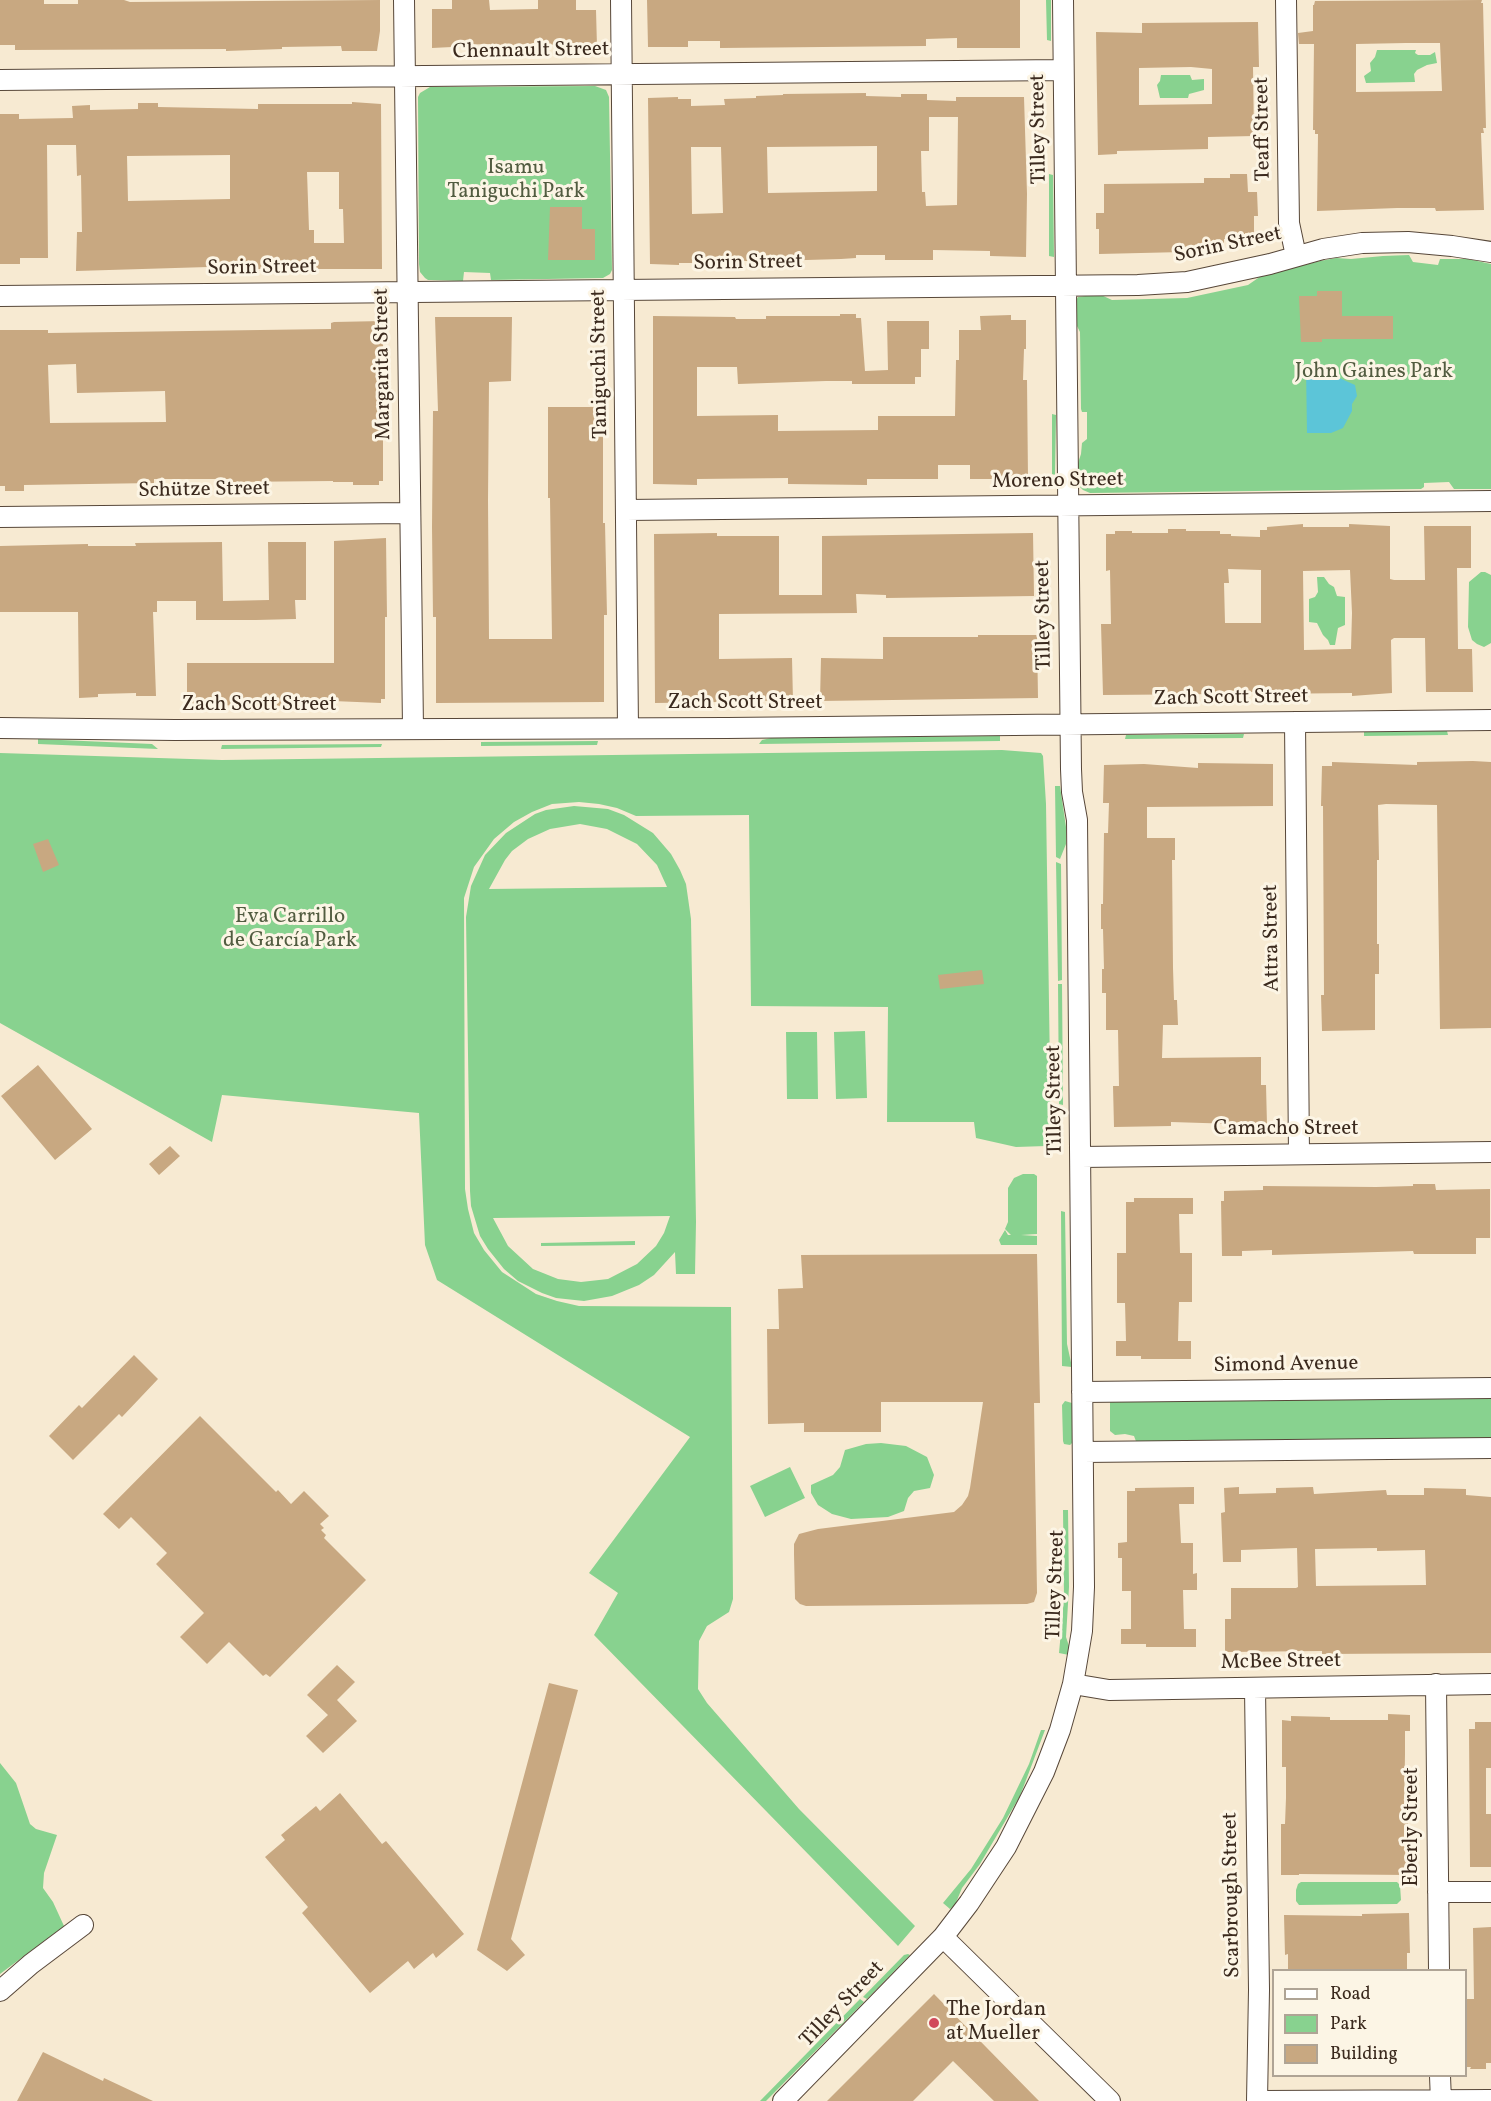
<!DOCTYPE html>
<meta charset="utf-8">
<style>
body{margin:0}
#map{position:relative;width:1491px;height:2101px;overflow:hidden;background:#f7ead2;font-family:Vollkorn,serif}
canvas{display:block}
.legend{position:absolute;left:1272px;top:1969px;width:195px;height:108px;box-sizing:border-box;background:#fcf5e5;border:2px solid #afa495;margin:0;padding:8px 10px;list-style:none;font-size:18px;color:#3b2a1e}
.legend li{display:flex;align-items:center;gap:12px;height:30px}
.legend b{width:30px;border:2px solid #afa495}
</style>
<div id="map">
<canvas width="1491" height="2101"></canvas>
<ul class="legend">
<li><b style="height:8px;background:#fff"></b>Road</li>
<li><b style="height:16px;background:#88d28f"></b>Park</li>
<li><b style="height:16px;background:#c8a881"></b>Building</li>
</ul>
</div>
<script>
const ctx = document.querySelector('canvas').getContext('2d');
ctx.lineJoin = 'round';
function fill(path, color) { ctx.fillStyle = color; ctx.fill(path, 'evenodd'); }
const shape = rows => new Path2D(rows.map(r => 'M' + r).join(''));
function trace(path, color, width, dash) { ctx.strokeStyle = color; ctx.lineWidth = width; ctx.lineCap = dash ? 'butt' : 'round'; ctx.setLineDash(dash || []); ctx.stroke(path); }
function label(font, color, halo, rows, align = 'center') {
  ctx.font = font + ' Vollkorn,serif'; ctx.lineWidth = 6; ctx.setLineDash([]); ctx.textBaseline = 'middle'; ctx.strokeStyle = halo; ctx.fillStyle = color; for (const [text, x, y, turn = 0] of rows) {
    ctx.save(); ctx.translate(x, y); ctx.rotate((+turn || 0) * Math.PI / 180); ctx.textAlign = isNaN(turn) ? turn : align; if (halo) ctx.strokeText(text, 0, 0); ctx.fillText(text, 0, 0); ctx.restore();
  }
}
fill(shape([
 [1046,0,1051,0,1051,41,1047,40],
 [1377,50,1416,50,1415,53,1418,55,1430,55,1435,52,1437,63,1427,65,1417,70,1414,74,1415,82,1366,83,1364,76,1371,71,1370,63,1375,57],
 [1161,75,1190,75,1192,80,1204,79,1204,90,1189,94,1188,98,1160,98,1157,85,1160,81],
 [595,86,606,90,609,97,612,270,610,274,603,278,491,280,490,273,464,272,463,281,428,280,425,278,420,272,419,264,418,97,420,93,430,87],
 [1049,174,1053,175,1054,257,1049,256],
 [1409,255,1413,262,1438,265,1440,259,1468,259,1491,264,1491,489,1454,489,1449,482,1424,483,1424,487,1421,489,1090,493,1083,490,1077,484,1077,466,1081,454,1082,443,1087,439,1087,412,1082,412,1081,409,1080,332,1075,322,1075,302,1078,297,1099,294,1112,300,1187,298,1248,285,1261,276,1320,261,1336,258,1351,259,1383,256],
 [1052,414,1056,415,1055,475,1052,474],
 [1481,572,1485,572,1491,575,1491,643,1484,647,1477,644,1472,640,1468,627,1469,582],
 [1317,577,1324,577,1329,584,1334,587,1337,596,1345,597,1345,625,1338,628,1335,645,1330,645,1328,640,1323,635,1317,623,1309,622,1309,599,1315,597,1318,592],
 [1364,732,1447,731,1448,735,1364,736],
 [1244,734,1243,738,1125,739,1126,735],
 [1000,736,1000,741,759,744,762,740,771,738],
 [38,739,152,744,158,749,38,744],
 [598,741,597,745,481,746,481,742],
 [382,744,381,747,221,749,222,745],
 [1002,750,1041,753,1043,756,1046,804,1051,1137,1049,1144,1046,1146,1016,1147,976,1138,974,1122,887,1122,888,1007,751,1006,749,815,636,816,617,808,599,804,579,802,552,804,532,812,514,822,494,839,474,867,464,898,465,1189,468,1209,474,1233,484,1250,502,1272,536,1294,557,1301,579,1306,731,1307,733,1599,729,1612,707,1626,699,1641,698,1689,707,1703,799,1809,915,1926,898,1946,594,1635,618,1593,589,1573,690,1437,437,1280,425,1245,419,1113,222,1095,212,1142,0,1023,0,753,222,760],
 [1055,786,1060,786,1066,827,1066,844,1060,859,1056,857],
 [574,806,608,809,624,815,653,833,671,854,680,870,686,884,691,919,696,1222,695,1274,676,1274,675,1252,654,1275,639,1285,612,1296,584,1301,556,1298,542,1293,518,1281,504,1269,488,1249,480,1236,471,1206,470,1191,466,917,471,886,485,855,506,833,535,814,546,810],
 [580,824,607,829,637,844,657,865,667,887,489,889,505,860,512,851,528,839,550,829],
 [670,1216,664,1233,656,1246,637,1264,608,1279,581,1282,558,1279,533,1269,508,1246,493,1218],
 [1056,862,1061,864,1062,980,1058,981],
 [1058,984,1062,984,1063,1105,1059,1104],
 [865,1031,867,1098,836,1099,834,1032],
 [786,1032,817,1032,818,1099,787,1099],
 [1023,1174,1034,1174,1037,1176,1037,1234,1021,1235,1037,1236,1037,1245,1001,1245,999,1240,1005,1230,1008,1235,1011,1235,1005,1229,1008,1222,1008,1188,1014,1178],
 [1061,1211,1065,1212,1067,1344,1072,1367,1062,1366],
 [635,1241,635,1245,541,1246,541,1243],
 [1491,1396,1491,1440,1137,1444,1134,1436,1125,1434,1115,1435,1110,1431,1110,1401],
 [1065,1401,1072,1403,1073,1442,1070,1445,1064,1444,1063,1441,1062,1405],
 [881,1443,906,1446,927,1457,934,1475,930,1488,914,1491,908,1498,904,1511,888,1517,851,1519,832,1514,818,1505,811,1493,811,1485,833,1475,840,1467,845,1450,866,1444],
 [790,1467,805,1498,765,1517,750,1486],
 [1063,1510,1068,1510,1069,1587,1066,1637,1069,1646,1069,1655,1059,1653,1064,1598],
 [1041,1730,1045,1730,1020,1796,980,1864,962,1888,955,1905,950,1909,943,1903,971,1869,1003,1818,1029,1764],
 [0,1763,16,1783,30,1824,36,1829,57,1835,44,1873,43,1888,53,1902,64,1926,0,1974],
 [1301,1882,1397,1882,1400,1885,1401,1900,1397,1904,1299,1905,1296,1901,1296,1890,1298,1884],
 [908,1954,910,1955,867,1999,863,1997,904,1955],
 [860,1999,864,2002,766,2101,760,2101]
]), '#88d28f');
fill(shape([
 [1306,367,1335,368,1337,377,1355,385,1357,396,1352,404,1352,411,1343,428,1331,433,1307,433]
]), '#5cc5d8');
fill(shape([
 [0,0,44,0,44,4,78,4,78,0,124,0,130,2,380,0,380,31,377,51,342,51,341,46,282,47,282,49,226,51,226,49,15,50,15,45,0,45],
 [452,0,489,0,490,10,538,9,538,0,576,0,576,10,596,10,597,47,576,47,576,44,539,45,539,47,490,47,490,44,452,45,452,47,432,48,432,9,452,9],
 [647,0,1020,0,1020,48,957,48,957,38,926,39,926,46,720,48,720,41,688,41,688,47,648,47],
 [1482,0,1481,3,1483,3,1486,128,1483,128,1484,133,1481,133,1484,210,1436,211,1435,208,1397,208,1317,211,1318,134,1315,134,1315,130,1313,130,1314,44,1299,44,1298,33,1313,31,1313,5,1314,5,1315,1],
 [1406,43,1440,43,1442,91,1356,92,1356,44],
 [1258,22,1259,67,1253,67,1254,136,1208,137,1208,149,1117,151,1117,154,1098,155,1096,32,1142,33,1142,23],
 [1191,67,1212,69,1212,104,1139,105,1139,68],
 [866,93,866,96,901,97,901,94,927,94,927,100,956,101,956,97,1024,97,1027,194,1026,257,990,256,990,251,933,250,933,260,885,260,885,255,856,255,856,258,841,259,772,261,692,261,692,263,679,263,679,265,650,264,648,98,678,97,678,99,691,99,691,106,725,105,724,99,756,98,756,96,783,95,783,94],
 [929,117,958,117,957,205,926,206,925,192,922,192,921,151,929,151],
 [877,146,877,191,768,193,767,147],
 [691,147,721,147,723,213,692,214],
 [352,102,381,104,382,269,241,269,241,266,76,271,77,232,82,232,81,175,77,176,76,145,47,145,48,258,20,258,20,264,0,264,0,114,19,114,19,119,73,118,72,106,90,105,90,110,138,109,138,103,158,103,158,107,258,109,258,104,352,104],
 [230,155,230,199,128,201,127,156],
 [307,172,339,172,339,209,343,209,344,243,314,243,314,230,309,230],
 [1230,174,1247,174,1248,192,1257,192,1258,216,1254,216,1254,233,1245,233,1245,239,1224,239,1224,243,1183,247,1183,252,1099,254,1099,229,1096,229,1096,213,1104,213,1104,184,1204,183,1204,178,1230,178],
 [550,207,582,207,582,229,595,229,595,260,548,260],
 [1317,291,1342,291,1342,316,1393,316,1393,339,1322,339,1322,342,1301,342,1299,296,1317,296],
 [840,314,856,314,856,318,861,318,865,371,888,370,887,321,929,321,929,349,921,349,921,377,915,377,915,384,852,384,852,381,826,381,738,384,737,367,697,367,697,416,778,415,778,431,878,430,878,416,955,416,956,360,959,360,959,330,981,330,980,316,1011,315,1011,320,1026,320,1026,349,1024,349,1023,380,1027,380,1028,479,970,479,970,465,938,465,938,479,867,479,867,485,788,484,788,478,697,479,697,485,653,484,653,316,735,317,736,319,766,319,766,316,840,316],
 [435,317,512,317,511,381,489,382,488,500,489,639,552,639,550,498,548,498,548,407,603,407,603,523,605,523,607,615,604,615,604,702,436,703,436,617,433,617,432,527,433,411,438,411],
 [383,321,383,481,379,481,379,485,353,485,353,482,333,482,333,481,229,482,229,479,154,479,154,483,24,485,24,491,5,491,5,486,0,486,0,330,48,330,48,333,331,329,331,323,334,322],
 [76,364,77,393,165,391,166,422,50,423,48,365],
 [1303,524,1303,527,1349,527,1349,524,1390,526,1390,579,1394,580,1425,580,1424,526,1471,526,1471,568,1457,568,1458,649,1472,649,1473,692,1426,692,1425,638,1394,638,1391,640,1392,693,1352,696,1352,693,1264,694,1264,692,1236,692,1236,693,1226,694,1103,695,1101,624,1111,624,1110,570,1106,571,1106,534,1115,534,1115,531,1132,531,1132,533,1168,533,1168,529,1186,529,1186,531,1220,531,1220,534,1231,534,1231,536,1260,537,1260,530,1267,530,1267,527],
 [1228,569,1261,570,1261,623,1225,623,1224,583,1229,583],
 [1350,570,1352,613,1351,649,1304,650,1303,571],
 [717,533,717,536,779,536,779,595,822,595,822,536,1033,533,1034,596,886,598,886,595,856,594,857,613,719,614,719,659,792,658,793,701,719,700,719,702,655,703,654,534],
 [386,538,387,617,385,617,385,699,381,699,381,703,309,700,309,706,187,705,187,663,334,663,334,541],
 [222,542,223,601,269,600,268,542,306,542,306,600,295,600,296,619,256,620,196,620,196,601,157,601,157,612,153,612,156,696,136,696,136,693,98,694,98,697,79,698,78,612,0,612,0,546,88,544,88,546,136,546,135,543],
 [978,635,1037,635,1038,698,820,701,821,658,883,659,883,637,978,637],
 [1473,761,1491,762,1491,1028,1440,1029,1437,805,1386,804,1378,805,1379,860,1377,860,1377,944,1379,944,1379,974,1375,974,1375,1030,1322,1031,1321,995,1324,995,1323,806,1321,806,1322,766,1332,766,1332,762,1417,765,1417,762],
 [1198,763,1273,764,1273,806,1147,807,1147,838,1175,838,1175,860,1172,860,1173,968,1174,1000,1177,1000,1178,1025,1163,1025,1162,1058,1261,1057,1261,1085,1266,1085,1267,1125,1171,1122,1171,1126,1114,1127,1113,1086,1119,1086,1118,1030,1106,1030,1106,993,1102,993,1102,969,1104,969,1103,929,1101,929,1101,904,1103,904,1104,833,1108,833,1109,803,1103,803,1104,765,1144,764,1198,768],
 [48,839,59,865,43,872,33,844],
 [982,970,984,984,940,989,938,975],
 [38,1065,92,1129,55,1160,1,1096],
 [170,1146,180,1156,159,1175,149,1164],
 [1413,1184,1435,1184,1436,1190,1490,1189,1490,1238,1476,1238,1476,1254,1414,1254,1413,1251,1272,1255,1272,1250,1242,1251,1242,1256,1222,1256,1221,1201,1224,1201,1224,1191,1263,1190,1263,1186,1376,1187,1413,1186],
 [1134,1198,1193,1198,1193,1214,1179,1214,1180,1253,1192,1253,1192,1302,1179,1302,1178,1341,1191,1341,1191,1359,1141,1359,1141,1356,1116,1356,1116,1341,1126,1341,1125,1303,1117,1303,1117,1253,1126,1253,1126,1202,1134,1202],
 [1037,1254,1040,1403,1034,1403,1037,1593,1034,1602,1027,1604,806,1606,800,1604,795,1599,794,1554,794,1544,799,1534,818,1529,954,1512,962,1505,968,1496,970,1488,983,1402,881,1402,881,1432,804,1432,804,1423,768,1424,767,1329,779,1329,778,1289,803,1288,801,1255],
 [134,1355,158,1379,122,1417,119,1414,73,1460,49,1436,79,1405,82,1408],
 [200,1416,276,1492,278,1490,291,1504,304,1491,329,1516,320,1524,324,1528,321,1530,326,1535,324,1538,366,1580,270,1677,266,1674,263,1676,229,1642,207,1664,180,1637,204,1613,156,1564,167,1553,131,1517,119,1529,103,1514],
 [1194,1487,1194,1504,1179,1504,1181,1543,1193,1543,1193,1574,1197,1573,1197,1590,1183,1590,1184,1629,1196,1629,1196,1647,1146,1647,1146,1644,1121,1644,1121,1629,1131,1629,1131,1591,1122,1591,1122,1558,1118,1558,1118,1543,1127,1542,1127,1491,1135,1491,1135,1488],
 [1239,1487,1239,1494,1276,1493,1276,1488,1313,1487,1314,1494,1386,1490,1387,1495,1424,1495,1424,1488,1466,1489,1466,1495,1491,1497,1491,1653,1322,1654,1322,1651,1225,1652,1225,1619,1231,1619,1231,1588,1296,1588,1298,1587,1297,1548,1241,1550,1241,1562,1223,1562,1221,1513,1225,1512,1224,1488],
 [1377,1548,1377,1551,1425,1550,1426,1585,1316,1586,1315,1549],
 [337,1665,355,1682,337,1700,357,1721,323,1753,306,1736,328,1715,307,1695],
 [549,1683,578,1690,511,1939,525,1955,507,1971,477,1950],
 [1388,1714,1410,1715,1410,1731,1405,1731,1405,1754,1404,1809,1408,1809,1408,1875,1299,1874,1299,1875,1281,1875,1281,1824,1285,1824,1286,1798,1286,1767,1282,1767,1282,1720,1291,1721,1291,1716,1330,1717,1330,1720,1388,1720],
 [1475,1722,1491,1722,1491,1768,1486,1768,1486,1814,1491,1814,1491,1867,1470,1867,1469,1729,1475,1729],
 [340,1793,382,1844,386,1841,464,1934,436,1958,433,1953,414,1969,408,1961,370,1993,302,1913,308,1907,265,1857,285,1840,281,1835,316,1806,320,1811],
 [1409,1913,1410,1953,1407,1953,1407,1971,1288,1971,1288,1954,1285,1955,1284,1915,1362,1916,1362,1914],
 [1491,1927,1491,2063,1486,2063,1486,2069,1470,2069,1471,2067,1466,2067,1466,1999,1474,1999,1473,1928],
 [934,1994,1039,2101,994,2101,953,2061,913,2101,827,2101],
 [43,2052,103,2081,104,2078,153,2101,17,2101]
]), '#c8a881');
const minor = shape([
 [404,0,413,728],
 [621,0,628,728],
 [1286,0,1289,223,1296,256],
 [0,80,1063,70],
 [0,296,1138,285,1187,282,1270,264,1323,249,1362,243,1408,242,1452,246,1491,252],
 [626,510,1491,501],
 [0,517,409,513],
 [1295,722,1299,1154],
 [0,728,175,730,727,728,1491,720],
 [1081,1157,1491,1152],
 [1082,1392,1491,1388],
 [1083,1452,1491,1448],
 [1073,1684,1109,1690,1491,1684],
 [1436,1684,1439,1970],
 [1255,1688,1259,1990,1257,2101],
 [1438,1892,1491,1892],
 [943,1937,1110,2101],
 [0,1991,31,1964,83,1925],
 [1440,2076,1441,2101],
 [783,2101,943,1937,969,1903,1006,1847,1044,1772,1060,1730,1073,1684,1082,1631,1084,1587,1077,820,1072,792,1071,769,1063,0],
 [1261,2101,1491,2100]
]);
trace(minor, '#574739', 22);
trace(minor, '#fff', 20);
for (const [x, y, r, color] of [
 [934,2023,6,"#d1495b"]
]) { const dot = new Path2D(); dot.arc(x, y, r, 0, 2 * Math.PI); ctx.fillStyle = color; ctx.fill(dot); trace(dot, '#fcf5e5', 2); }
label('21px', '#3b2a1e', '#fcf5e5', [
 ["Chennault Street",531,52,-1],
 ["Tilley Street",1040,129,-91],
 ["Teaff Street",1264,129,-91],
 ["Sorin Street",1228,246,-12],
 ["Sorin Street",748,264,-1],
 ["Sorin Street",262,269,-1],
 ["Margarita Street",384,364,-91],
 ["Taniguchi Street",601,364,-91],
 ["Moreno Street",1058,482,-1],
 ["Schütze Street",204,491,-1],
 ["Tilley Street",1045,615,-91],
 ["Zach Scott Street",1231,699,-1],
 ["Zach Scott Street",745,704],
 ["Zach Scott Street",259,706],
 ["Attra Street",1273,938,-91],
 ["Tilley Street",1056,1100,-91],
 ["Camacho Street",1286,1130],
 ["Simond Avenue",1286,1366,-1],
 ["Tilley Street",1057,1585,-88],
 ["McBee Street",1281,1663,-1],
 ["Eberly Street",1413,1827,-90],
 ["Scarbrough Street",1233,1895,-91],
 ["Tilley Street",843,2005,-46]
]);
label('21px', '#525c40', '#fcf5e5', [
 ["Isamu",516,169],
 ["Taniguchi Park",516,193],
 ["John Gaines Park",1374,373],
 ["Eva Carrillo",290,918],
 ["de García Park",290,942]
]);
label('21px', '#3b2a1e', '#fcf5e5', [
 ["The Jordan",946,2011],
 ["at Mueller",946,2035]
], 'left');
</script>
